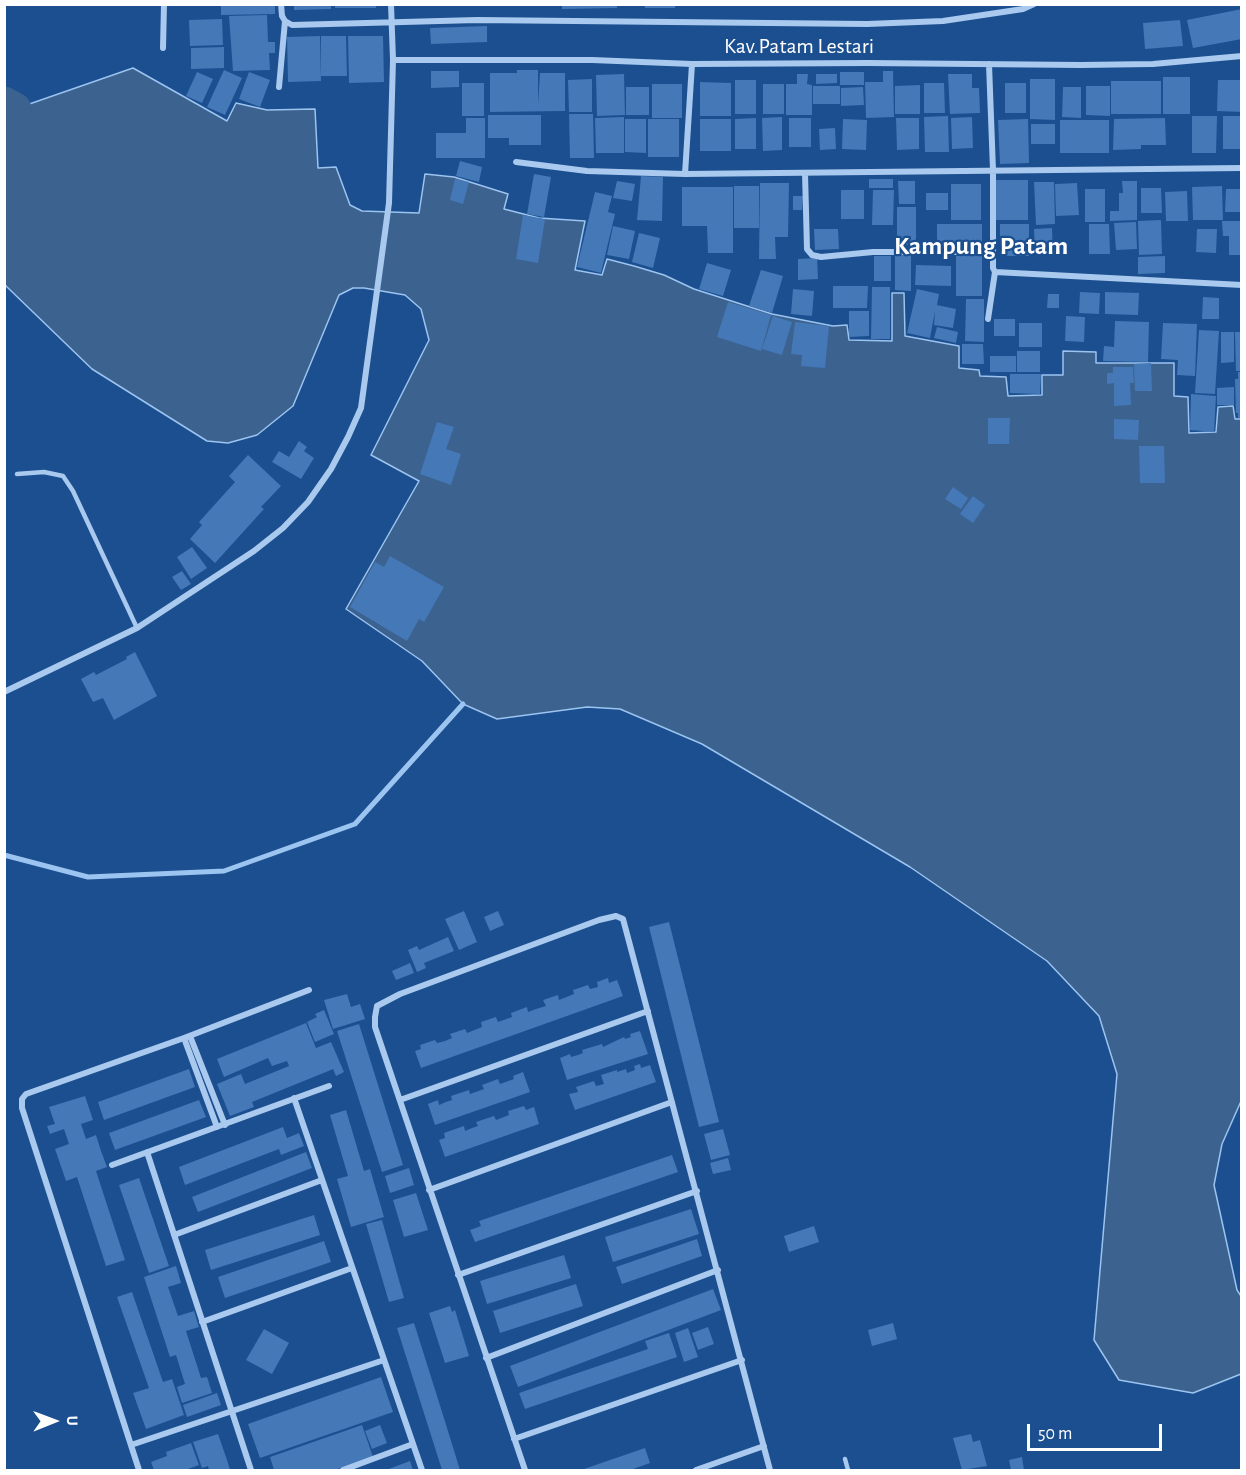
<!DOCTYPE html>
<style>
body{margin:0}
#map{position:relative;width:1246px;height:1475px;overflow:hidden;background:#1b4f8f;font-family:"Alegreya Sans",sans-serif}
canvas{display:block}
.frame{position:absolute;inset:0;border:6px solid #fff;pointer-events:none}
.north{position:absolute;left:24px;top:1391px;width:60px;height:60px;-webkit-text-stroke:4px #1b4f8f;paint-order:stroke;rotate:89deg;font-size:16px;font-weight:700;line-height:24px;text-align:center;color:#fff}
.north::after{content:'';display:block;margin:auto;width:21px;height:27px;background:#fff;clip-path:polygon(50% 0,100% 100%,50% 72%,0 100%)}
.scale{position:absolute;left:1027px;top:1424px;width:135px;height:27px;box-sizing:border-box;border:3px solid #fff;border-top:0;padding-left:8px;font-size:18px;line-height:21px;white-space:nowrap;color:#fff;-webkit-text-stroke:4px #1b4f8f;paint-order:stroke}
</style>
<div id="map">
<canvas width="1246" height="1475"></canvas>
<div class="frame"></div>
<div class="north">U</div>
<div class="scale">50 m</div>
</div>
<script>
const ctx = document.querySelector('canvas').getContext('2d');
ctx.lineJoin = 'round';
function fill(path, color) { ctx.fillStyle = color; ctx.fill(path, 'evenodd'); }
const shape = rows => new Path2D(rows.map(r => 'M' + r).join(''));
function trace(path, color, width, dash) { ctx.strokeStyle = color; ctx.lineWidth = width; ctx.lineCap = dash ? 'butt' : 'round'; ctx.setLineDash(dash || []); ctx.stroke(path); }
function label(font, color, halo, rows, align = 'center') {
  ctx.font = font + ' "Alegreya Sans",sans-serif'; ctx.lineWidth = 4.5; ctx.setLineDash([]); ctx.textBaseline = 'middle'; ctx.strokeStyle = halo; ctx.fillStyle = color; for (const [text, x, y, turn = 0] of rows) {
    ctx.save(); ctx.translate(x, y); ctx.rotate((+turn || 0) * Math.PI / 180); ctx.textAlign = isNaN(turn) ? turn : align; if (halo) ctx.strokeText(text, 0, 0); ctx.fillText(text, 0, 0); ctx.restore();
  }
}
const water = shape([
 [133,68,227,121,236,103,267,110,315,109,318,168,336,167,350,205,362,211,419,213,425,174,454,177,508,194,504,209,539,218,585,221,575,270,602,275,607,259,634,266,664,275,694,289,772,314,833,326,847,325,849,340,892,341,892,293,904,293,905,336,959,346,959,368,979,370,980,376,1006,377,1008,396,1042,395,1042,375,1063,375,1063,351,1096,352,1096,363,1174,363,1174,396,1188,397,1189,433,1216,432,1218,407,1233,406,1235,419,1242,419,1242,1099,1222,1144,1214,1185,1237,1290,1241,1296,1241,1374,1193,1393,1119,1380,1094,1340,1117,1074,1099,1016,1047,961,910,867,702,744,620,709,587,707,497,719,463,704,422,661,346,609,419,481,371,455,429,340,421,309,405,295,364,288,353,288,339,295,293,406,257,435,228,443,207,441,92,369,5,285,4,115,15,109,133,68]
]);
fill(water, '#3c6290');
trace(water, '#9cc4f0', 1.5);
trace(shape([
 [4,855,88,877,224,871,355,824,463,704]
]), '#9cc4f0', 5);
trace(shape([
 [4,103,15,109]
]), '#3c6290', 33);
fill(shape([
 [221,4,275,4,275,14,221,15],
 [294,4,331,4,331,9,294,10],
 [335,4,376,4,376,8,335,8],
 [562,4,617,4,617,8,562,9],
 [645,4,675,4,675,8,645,8],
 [1242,9,1242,39,1193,48,1187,20],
 [267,15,268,42,275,42,275,53,269,53,270,70,233,71,229,16],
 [222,19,223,45,190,46,189,20],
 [1180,20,1183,46,1145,49,1143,23],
 [487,26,487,42,431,44,430,28],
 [320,36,321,81,288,82,287,37],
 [321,36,346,36,347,76,321,76],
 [348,36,383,36,384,82,349,83],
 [224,47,224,68,191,69,191,48],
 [224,70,242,78,225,115,207,107],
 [517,70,538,70,538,104,540,73,565,73,565,111,490,112,490,73,517,73],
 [431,71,459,71,459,87,431,88],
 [883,71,893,71,894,117,866,118,865,82,883,82],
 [197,72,213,79,202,103,186,96],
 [249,72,270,80,260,107,239,99],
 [840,72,864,72,864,85,840,85],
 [624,74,625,115,597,116,596,75],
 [797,74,808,74,807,84,812,85,812,115,786,115,786,84,797,84],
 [816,74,837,74,837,83,816,84],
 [948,74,972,74,972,88,979,88,980,113,950,114],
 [1163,77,1190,77,1190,114,1163,114],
 [592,79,592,112,569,112,568,80],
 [1030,79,1055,79,1055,120,1030,119],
 [735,80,756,80,756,114,735,114],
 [1218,80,1242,80,1242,112,1217,111],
 [1111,81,1161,81,1161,114,1111,114],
 [700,82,731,83,731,116,700,116],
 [462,83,484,83,484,116,462,116],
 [924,83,944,83,945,113,924,113],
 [1005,83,1026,83,1026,113,1005,113],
 [652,84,682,84,682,118,652,118],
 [763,84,784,84,784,114,763,114],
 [920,85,920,114,895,114,895,86],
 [813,86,840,86,840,104,813,104],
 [1086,86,1110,86,1110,116,1086,115],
 [626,87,649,87,649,115,626,115],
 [863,87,864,105,841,106,841,88],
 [1063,87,1081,87,1081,118,1062,117],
 [569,114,593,114,594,158,570,158],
 [488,115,541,115,541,145,509,145,509,138,488,138],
 [948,116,949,152,925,152,924,117],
 [1192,116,1217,116,1216,153,1192,153],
 [1223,116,1242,116,1242,149,1223,149],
 [624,117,624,153,596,153,595,118],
 [782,117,782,150,763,151,762,118],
 [972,117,973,148,952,149,951,118],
 [466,118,485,118,485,158,436,158,436,133,466,133],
 [756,118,756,149,735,149,735,119],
 [789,118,811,118,811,147,789,147],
 [896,118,919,118,919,149,897,150],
 [1165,118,1166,145,1141,145,1141,149,1113,150,1114,119],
 [625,119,646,119,646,153,625,152],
 [648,119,679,119,679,157,648,157],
 [700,119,731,119,731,151,700,151],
 [843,119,867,120,866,150,842,149],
 [1028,119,1029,163,1000,164,998,120],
 [1060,120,1109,120,1109,153,1060,153],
 [1031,124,1055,124,1055,144,1031,144],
 [835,128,836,149,820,150,819,129],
 [460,161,482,167,479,182,456,176],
 [534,174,551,177,544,217,527,214],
 [641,176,663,177,662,221,637,220],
 [455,179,469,182,463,204,450,200],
 [869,179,893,179,893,188,869,188],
 [996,180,1028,180,1028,220,996,220],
 [617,181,635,184,632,201,613,198],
 [898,181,915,181,915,204,899,204],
 [1122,181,1137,181,1137,220,1110,221,1110,211,1119,211,1119,193,1123,193],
 [1034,182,1054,182,1055,224,1036,225],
 [760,183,789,183,788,237,775,237,776,259,759,259],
 [1077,183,1079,215,1056,216,1055,184],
 [951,184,981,184,981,220,951,220],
 [734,186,759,186,759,228,734,228],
 [1222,186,1223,220,1193,220,1192,187],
 [682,187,733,187,733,253,708,253,707,226,682,226],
 [1141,188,1161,188,1162,213,1141,213],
 [1085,189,1105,189,1105,222,1085,222],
 [1226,189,1242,189,1242,212,1225,212],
 [841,190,864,190,864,219,841,219],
 [873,190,894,190,893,225,872,225],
 [1187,191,1188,221,1166,221,1165,192],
 [595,192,612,196,608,212,615,214,601,273,577,267],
 [926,193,948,193,948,210,926,210],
 [793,196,803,196,802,210,793,210],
 [897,207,916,207,916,245,897,245],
 [523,215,545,219,538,263,516,259],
 [1161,220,1162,254,1139,255,1138,221],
 [1222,221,1242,221,1242,255,1229,255,1229,236,1223,236],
 [1136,222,1137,249,1116,250,1114,223],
 [937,224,982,224,982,249,937,247],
 [1000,224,1029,224,1029,256,1000,256],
 [1089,224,1109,224,1110,254,1089,254],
 [613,226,635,231,629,259,607,255],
 [1052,228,1053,255,1035,255,1034,229],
 [814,229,838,229,839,249,815,250],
 [1197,229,1217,229,1216,253,1196,252],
 [639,233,660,238,653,268,632,262],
 [895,255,911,255,911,291,895,290],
 [982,255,982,296,956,296,956,256],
 [874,256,891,256,891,281,874,281],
 [1165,256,1165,273,1138,274,1138,257],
 [817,258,818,279,798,280,798,259],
 [707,263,731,270,723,296,699,289],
 [916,265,951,266,951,286,915,285],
 [761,270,783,276,772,313,749,306],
 [833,286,868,286,867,308,833,308],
 [872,287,890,287,890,339,871,339],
 [793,289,814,291,812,316,791,314],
 [917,289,939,294,937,305,956,309,953,328,934,325,935,311,930,338,907,333],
 [1080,292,1100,293,1099,314,1079,313],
 [1105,292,1139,293,1138,315,1105,314],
 [1048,294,1059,294,1059,308,1047,308],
 [1203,297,1219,298,1219,319,1202,319],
 [966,299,984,299,984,342,965,341],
 [728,302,771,315,761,351,717,337],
 [849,311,869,311,869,336,849,337],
 [773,316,792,322,782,355,762,349],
 [1066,316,1085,317,1084,342,1065,341],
 [994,319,1015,319,1015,336,994,336],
 [1115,321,1149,322,1148,362,1103,361,1104,346,1114,347],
 [795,322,829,326,825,368,801,366,802,355,791,354],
 [1019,323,1042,323,1042,347,1019,347],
 [1163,323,1197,324,1195,376,1177,375,1178,360,1161,359],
 [937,327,958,332,956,343,934,338],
 [1199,330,1219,331,1215,394,1195,393],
 [1221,332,1234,332,1234,362,1221,363],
 [1235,332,1242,332,1242,371,1236,371],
 [962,344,983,344,984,364,962,364],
 [1017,351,1040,351,1040,372,1017,372],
 [990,356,1016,356,1016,372,990,372],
 [1151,363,1152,391,1135,391,1134,364],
 [1113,367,1133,367,1134,383,1130,383,1131,405,1114,406,1114,383,1107,384,1107,373,1113,373],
 [1238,372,1242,372,1242,418,1238,418,1238,413,1236,413,1235,379,1238,379],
 [1010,374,1041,374,1040,394,1010,393],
 [1234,387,1234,405,1217,405,1217,388],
 [1191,394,1216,396,1214,432,1190,430],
 [988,418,1010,418,1009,444,988,444],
 [1114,419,1139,420,1138,440,1114,439],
 [437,422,454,427,446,449,461,454,451,485,420,474],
 [299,441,307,447,304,451,314,458,301,479,272,462,279,451,289,457],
 [1139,446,1164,446,1165,483,1140,483],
 [248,455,281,486,261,507,264,509,215,563,190,539,202,525,199,522,235,482,229,476],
 [953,487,968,498,961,509,945,499],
 [973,496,985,505,973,523,960,514],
 [192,547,207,568,191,579,177,557],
 [390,556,444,587,424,622,419,619,407,641,350,607,375,562,384,567],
 [182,571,191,584,181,590,172,577],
 [135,652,157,696,114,720,103,698,93,702,81,679,94,672,96,675,127,659,126,657],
 [464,911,477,942,459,950,445,919],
 [498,911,504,925,490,931,484,917],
 [669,922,719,1122,699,1127,649,927],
 [448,937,454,951,424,963,426,968,417,972,408,950,417,946,419,950],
 [410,963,414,973,396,980,392,971],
 [608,978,609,983,617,980,623,996,421,1068,415,1051,421,1049,420,1045,435,1040,437,1043,445,1041,452,1038,450,1034,465,1029,467,1033,482,1027,481,1022,496,1017,498,1022,512,1017,511,1013,527,1007,528,1012,536,1009,546,1006,543,1000,558,995,559,1000,574,994,573,990,588,985,590,989,598,987,597,982],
 [347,994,351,1007,360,1004,365,1019,333,1029,324,1000],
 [324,1010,334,1034,315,1042,307,1022,317,1017,315,1014],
 [306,1023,316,1048,331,1042,344,1072,336,1076,333,1069,326,1072,252,1102,254,1107,230,1116,217,1084,241,1074,245,1084,289,1066,287,1061,272,1066,268,1058,224,1077,217,1059],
 [359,1024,403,1165,382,1172,337,1031],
 [640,1031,648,1054,567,1080,560,1058,570,1054,571,1057,578,1055,583,1053,582,1050,602,1044,603,1047,624,1037,625,1039,631,1037,630,1034],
 [640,1064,641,1068,650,1065,656,1082,575,1110,569,1094,578,1092,576,1087,594,1081,596,1086,604,1084,601,1075,617,1070,617,1072,626,1069,627,1073,635,1070,634,1066],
 [189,1069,195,1087,104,1120,98,1102],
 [523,1072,530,1092,435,1125,428,1104,438,1100,439,1105,446,1102,452,1100,451,1096,469,1090,470,1094,484,1089,482,1085,498,1079,500,1084,514,1079,513,1076],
 [85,1096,93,1120,81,1124,86,1139,96,1135,101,1151,107,1167,96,1171,125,1260,106,1266,77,1177,66,1181,55,1149,69,1144,64,1129,50,1134,47,1126,55,1124,49,1107],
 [199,1100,206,1117,115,1150,109,1133],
 [524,1106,526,1110,534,1107,539,1124,445,1157,439,1140,445,1138,444,1133,464,1126,465,1131,472,1128,478,1126,476,1122,494,1116,496,1120,509,1115,508,1111],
 [346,1110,364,1171,370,1169,384,1217,351,1227,337,1179,348,1176,330,1115],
 [283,1127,287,1138,299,1133,304,1146,281,1155,279,1149,185,1185,179,1167],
 [723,1129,730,1155,711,1160,704,1134],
 [306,1152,312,1168,198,1212,192,1197],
 [672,1155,678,1172,475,1242,470,1230,481,1226,479,1221],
 [728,1158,731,1170,713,1174,710,1163],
 [409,1168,414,1185,390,1193,385,1176],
 [139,1178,169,1266,149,1273,119,1185],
 [416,1193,428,1230,404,1237,393,1200],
 [691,1209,699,1234,613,1262,605,1237],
 [314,1215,320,1235,211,1270,205,1250],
 [382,1220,404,1298,389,1302,366,1224],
 [814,1226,819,1242,789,1252,784,1236],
 [697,1239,702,1256,622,1284,616,1267],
 [324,1241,331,1262,225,1298,218,1277],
 [564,1255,571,1278,487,1304,480,1281],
 [176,1266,181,1283,168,1287,178,1316,194,1311,199,1327,186,1331,201,1378,207,1377,212,1393,182,1403,177,1387,185,1384,176,1355,170,1357,144,1277],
 [576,1284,583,1306,500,1333,493,1311],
 [713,1289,721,1310,518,1387,510,1366],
 [132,1292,163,1382,172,1379,184,1415,146,1429,133,1393,149,1388,117,1297],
 [450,1306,452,1312,455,1310,469,1356,445,1363,429,1313],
 [414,1323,443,1415,460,1470,442,1470,397,1328],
 [893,1323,897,1339,872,1346,868,1330],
 [708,1327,714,1344,698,1350,692,1333],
 [688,1328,698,1357,684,1362,675,1333],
 [264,1329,289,1343,272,1374,246,1360],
 [669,1333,677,1357,525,1409,519,1393,648,1349,645,1341],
 [381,1377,393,1412,260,1458,248,1424],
 [217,1393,221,1405,187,1417,183,1405],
 [362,1425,373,1457,335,1470,274,1470,270,1457],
 [380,1425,387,1443,372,1449,365,1431],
 [218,1434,227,1460,230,1470,209,1470,208,1466,202,1468,193,1442],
 [971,1434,973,1442,980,1440,987,1466,962,1470,953,1438],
 [191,1443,199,1465,188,1469,188,1470,154,1470,151,1462,167,1456,166,1452],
 [645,1448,650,1463,633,1469,581,1470],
 [1022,1457,1024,1470,1011,1470,1009,1460],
 [410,1461,413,1470,386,1470]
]), '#4478b7');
trace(shape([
 [17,474,44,472,63,476,73,491,137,628],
 [845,1459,848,1470]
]), '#a9c9ee', 4.5);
trace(shape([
 [281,4,282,16,285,21,292,25,477,20,867,24,943,21,1023,9,1034,4],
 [163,48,164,4],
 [393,60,592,60,692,64,868,63,1081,65,1153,64,1242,56],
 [989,64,993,170,993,268,995,272,1242,285],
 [279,87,285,21],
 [516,162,587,171,685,174,1242,168],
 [805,173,807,249,812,255,821,257,873,252,993,252],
 [685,174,692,64],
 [988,319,995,272],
 [4,692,137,628,254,551,283,528,308,502,331,469,348,437,361,408,389,203,393,60,391,4],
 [190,1036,225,1125],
 [184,1038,217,1127],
 [294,1098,422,1470],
 [400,1100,648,1011],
 [147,1152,251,1470],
 [112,1165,329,1086],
 [429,1190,672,1102],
 [174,1235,322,1180],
 [458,1275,697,1191],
 [202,1322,352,1268],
 [486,1358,718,1270],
 [514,1439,742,1360],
 [131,1445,384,1360],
 [139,1470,22,1108,22,1099,26,1094,184,1038,309,990],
 [343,1470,413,1444],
 [525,1470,375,1027,375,1017,377,1006,400,994,599,920,616,916,623,919,770,1470],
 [696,1470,764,1446]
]), '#a9c9ee', 6);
label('22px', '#fff', '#1b4f8f', [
 ["Kav.Patam Lestari",799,46]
]);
label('bold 26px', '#fff', '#1b4f8f', [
 ["Kampung Patam",981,246]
]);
</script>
